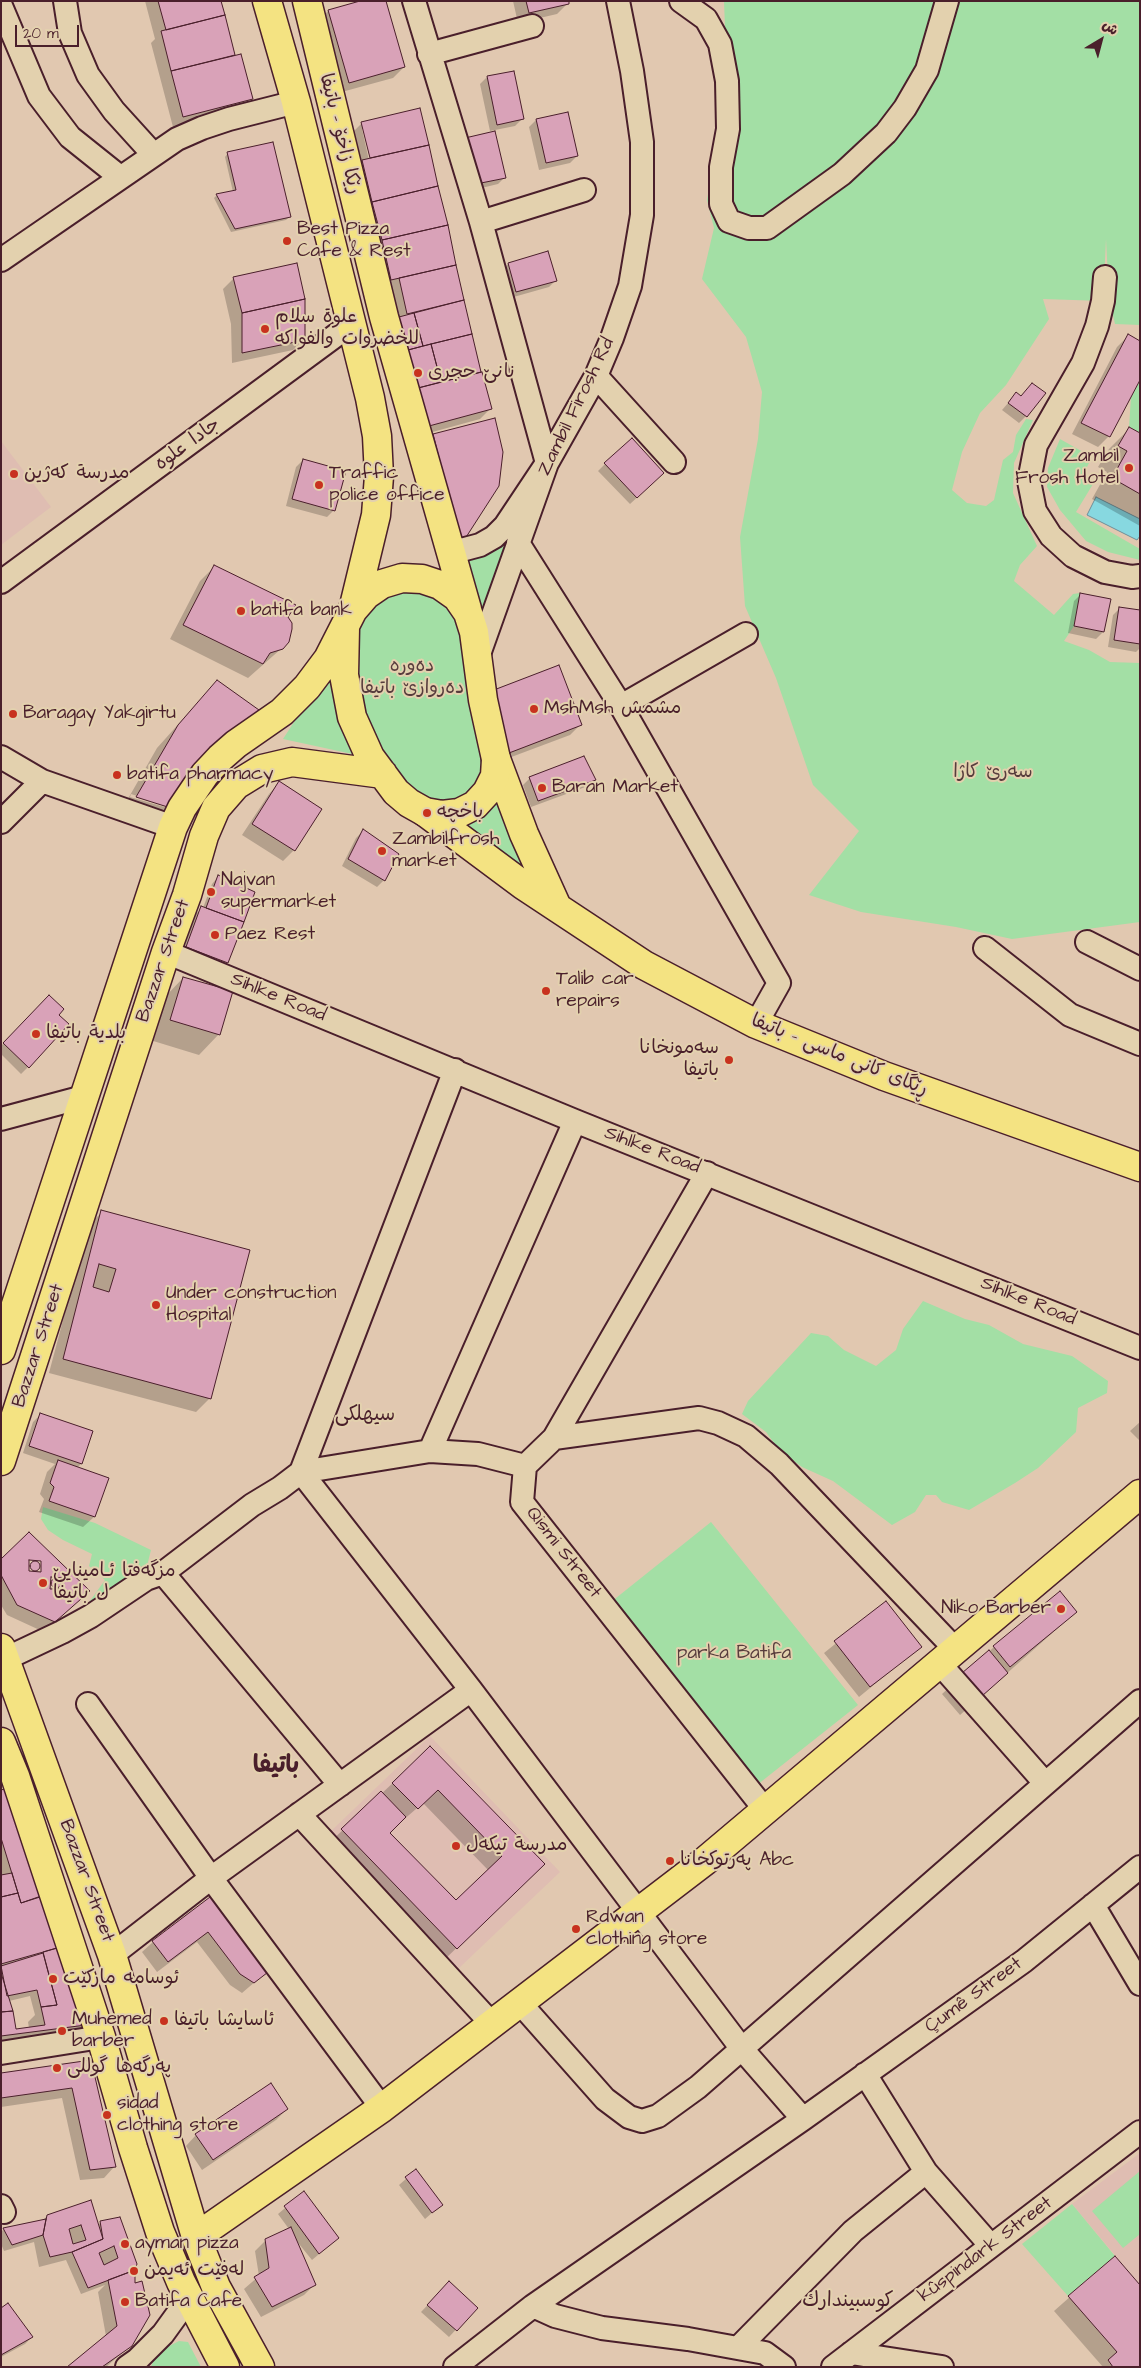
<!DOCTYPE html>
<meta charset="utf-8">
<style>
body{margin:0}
#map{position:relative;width:1141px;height:2368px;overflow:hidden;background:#e1c8b0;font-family:"Architects Daughter","Playpen Sans Arabic",sans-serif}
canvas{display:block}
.frame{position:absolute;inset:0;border:2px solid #4a1f2b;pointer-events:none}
.north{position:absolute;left:1076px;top:15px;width:50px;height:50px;-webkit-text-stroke:4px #e3d1ae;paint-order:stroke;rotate:37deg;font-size:14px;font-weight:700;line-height:20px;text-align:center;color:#4a1f2b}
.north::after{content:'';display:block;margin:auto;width:18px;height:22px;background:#4a1f2b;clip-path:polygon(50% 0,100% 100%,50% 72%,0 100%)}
.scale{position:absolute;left:15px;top:25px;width:64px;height:22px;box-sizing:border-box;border:2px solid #4a1f2b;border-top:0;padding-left:6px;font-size:15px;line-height:18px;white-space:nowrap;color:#4a1f2b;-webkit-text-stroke:4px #e3d1ae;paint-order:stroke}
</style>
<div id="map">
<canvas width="1141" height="2368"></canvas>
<div class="frame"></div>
<div class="north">ش</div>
<div class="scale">20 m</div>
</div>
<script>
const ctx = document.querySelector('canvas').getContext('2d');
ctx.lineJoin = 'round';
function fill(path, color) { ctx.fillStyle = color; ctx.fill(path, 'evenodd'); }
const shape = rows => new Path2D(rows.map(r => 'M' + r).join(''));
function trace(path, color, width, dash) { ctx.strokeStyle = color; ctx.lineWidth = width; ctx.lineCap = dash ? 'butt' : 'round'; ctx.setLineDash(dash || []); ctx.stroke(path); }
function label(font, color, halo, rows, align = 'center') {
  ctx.font = font + ' "Architects Daughter","Playpen Sans Arabic",sans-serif'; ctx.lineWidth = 4; ctx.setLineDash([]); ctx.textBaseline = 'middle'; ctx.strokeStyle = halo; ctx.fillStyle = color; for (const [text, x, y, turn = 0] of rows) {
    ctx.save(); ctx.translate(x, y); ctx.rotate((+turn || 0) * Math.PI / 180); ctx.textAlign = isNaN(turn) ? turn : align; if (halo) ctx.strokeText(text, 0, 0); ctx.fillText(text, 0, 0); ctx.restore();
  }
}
fill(shape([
 [1,441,51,507,1,545],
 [430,1736,560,1872,458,1969,328,1834],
 [1140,2153,1140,2285,1072,2204]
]), '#dfbdb2');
fill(shape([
 [724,1,1140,1,1140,325,1115,324,1109,296,1106,239,1103,301,1043,299,1049,319,1006,385,980,413,962,452,952,490,967,503,986,506,994,500,1003,460,1013,452,1016,435,1026,419,1033,420,1014,463,1013,493,1037,546,1020,565,1014,581,1054,615,1073,594,1080,593,1074,626,1064,641,1089,650,1110,662,1140,663,1140,922,1012,939,956,927,861,912,809,895,859,831,813,785,776,678,745,606,740,537,758,439,762,392,746,337,702,279,714,228,707,200,727,81],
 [1140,380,1140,433,1129,427,1131,397],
 [1060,439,1092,457,1082,477,1093,484,1076,512,1140,549,1140,560,1108,552,1086,541,1060,510,1047,487,1048,468],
 [511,531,481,624,461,561],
 [433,589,463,624,487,759,480,783,466,797,446,804,418,794,393,773,364,721,353,640,365,610,386,591],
 [331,665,357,755,283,739],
 [496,797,528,878,453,825],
 [923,1301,965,1319,989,1325,1023,1344,1072,1356,1108,1381,1107,1393,1078,1408,1076,1432,1038,1468,1015,1483,969,1510,942,1502,936,1495,926,1495,915,1512,892,1525,833,1481,802,1467,780,1451,766,1432,742,1414,748,1401,811,1333,828,1336,844,1350,876,1366,896,1350,903,1329],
 [43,1507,95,1523,151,1550,147,1566,113,1591,87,1605,105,1580,89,1566,92,1554,63,1540,48,1530,41,1519],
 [711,1522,858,1705,757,1785,611,1602],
 [1140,2171,1140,2234,1123,2248,1092,2211],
 [1072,2204,1115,2256,1068,2296,1022,2244],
 [179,2341,188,2342,201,2367,151,2367,156,2353]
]), '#a3dfa5');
const water = shape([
 [1096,497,1140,519,1140,536,1137,540,1087,515,1096,497]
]);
fill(water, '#87d8e0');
trace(water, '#6f8e98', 1);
fill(shape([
 [145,1,220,1,234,56,252,98,241,109,173,127,151,43,155,39],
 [365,1,404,67,393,78,338,93,318,22,328,11],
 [513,1,567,1,568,3,557,14,518,23],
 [487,77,522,119,515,126,490,131,480,84],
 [419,110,463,301,490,409,480,419,418,436,351,134,362,123],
 [362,129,364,129,373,164,370,165],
 [536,120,577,156,570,163,539,170,529,127],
 [458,146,505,177,498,184,469,191],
 [228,153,289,217,286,220,231,232,214,198,217,195,233,192,225,157],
 [508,264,556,280,549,287,510,298,501,271],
 [234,278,304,339,293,350,232,363,231,324,223,289],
 [1128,336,1140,377,1108,437,1098,447,1072,434,1117,347],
 [1032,384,1026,416,1019,423,1002,410,1016,394,1021,397],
 [494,420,460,544,423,446,434,435],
 [1129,429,1140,433,1140,526,1092,499,1107,472,1098,467,1109,449],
 [303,460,334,510,327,517,286,506,296,467],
 [605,464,656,480,630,504,598,471],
 [215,566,287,617,282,648,248,678,170,639,200,581],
 [1081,594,1109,600,1103,632,1096,639,1068,633,1074,601],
 [1120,608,1140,611,1140,648,1136,652,1108,647,1113,615],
 [558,666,580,725,570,735,498,762],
 [217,681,173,808,152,829,117,818,157,748],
 [131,794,168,806,168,808,130,797],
 [530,778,595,779,588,786,531,807,523,785],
 [279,783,320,809,294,850,283,861,242,835,269,794],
 [363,831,397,855,384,880,377,887,342,866,356,838],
 [218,877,227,962,220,969,179,954,194,915,203,908,212,884],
 [183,978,219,1034,199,1055,150,1040,163,999],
 [49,997,28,1067,21,1074,1,1054,1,1046],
 [102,1212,210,1398,196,1412,49,1373,88,1226],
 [40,1415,81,1464,77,1468,94,1517,83,1527,39,1512,44,1499,40,1494,47,1472,55,1464,23,1453,33,1422],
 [1140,1422,1140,1441,1130,1431],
 [1,1561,77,1601,44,1632,7,1615,1,1605],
 [886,1603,920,1647,859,1697,824,1653],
 [1076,1612,960,1715,942,1694,994,1647],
 [430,1748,529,1878,442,1962,328,1844],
 [423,1803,489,1871,456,1902,388,1833],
 [1,1791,85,2025,71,2039,1,2047],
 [30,1996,35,2015,28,2022,29,2028,15,2030,9,2001],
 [214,1895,270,1969,242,1993,230,1985,197,1942,157,1972,142,1952,153,1942],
 [90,2062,114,2167,104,2178,80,2180,62,2098,1,2107,1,2074],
 [287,2109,276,2120,202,2170,186,2146,196,2135],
 [415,2171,441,2205,425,2219,399,2185],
 [303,2193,338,2238,312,2260,295,2239,315,2284,304,2295,261,2317,244,2289,259,2276,255,2251,266,2240,289,2229,278,2214],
 [47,2216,98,2225,101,2222,134,2272,131,2345,106,2367,69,2367,106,2336,98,2292,105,2285,81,2294,66,2260,39,2267,34,2242,4,2251,1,2244,1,2232,4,2229,42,2221],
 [1114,2258,1140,2367,1103,2367,1054,2311],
 [442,2290,476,2308,449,2337,421,2312],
 [1,2310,32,2337,25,2344,1,2357]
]), '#0003');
const building = shape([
 [158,1,221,1,225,15,166,30,158,1],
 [360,1,386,1,405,67,349,83,328,10,360,1],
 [526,1,569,1,569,4,529,13,526,1],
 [225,15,235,55,171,71,161,31,225,15],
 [241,54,253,99,183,117,171,71,241,54],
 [514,71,524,119,497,125,487,76,514,71],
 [420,108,429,145,370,158,361,122,420,108],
 [568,112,578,156,546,163,536,119,568,112],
 [495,131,506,178,476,184,465,138,495,131],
 [273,142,291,217,235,229,216,194,236,190,227,152,273,142],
 [429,145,438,186,372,202,362,160,429,145],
 [438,186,448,225,382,240,372,202,438,186],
 [448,225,456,265,391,280,382,240,448,225],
 [548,251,557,281,516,292,508,263,548,251],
 [297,263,305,299,242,313,233,277,297,263],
 [456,265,464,300,407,314,399,278,456,265],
 [305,299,305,340,242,353,242,313,305,299],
 [464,300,472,334,423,346,414,313,464,300],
 [414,313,423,346,408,350,399,317,414,313],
 [472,334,481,372,441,382,431,344,472,334],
 [1128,334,1140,341,1140,380,1110,437,1081,423,1128,334],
 [431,344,441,382,418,388,408,350,431,344],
 [482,372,492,409,429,426,418,388,482,372],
 [1032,383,1046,393,1027,417,1008,403,1016,392,1021,396,1032,383],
 [495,418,503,452,499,486,461,545,433,434,495,418],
 [1129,427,1140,433,1140,494,1112,478,1127,451,1118,446,1129,427],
 [632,438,664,473,637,498,604,463,632,438],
 [303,459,346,471,335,511,292,499,303,459],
 [214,565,296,605,288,617,292,623,292,629,289,642,283,649,270,653,263,664,183,625,214,565],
 [1080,593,1111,599,1104,632,1074,626,1080,593],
 [1119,607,1140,610,1140,644,1114,640,1119,607],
 [559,665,582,725,509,753,486,693,559,665],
 [217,680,259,710,204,766,174,809,136,797,178,725,217,680],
 [584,756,596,780,538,801,529,777,584,756],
 [279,781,322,809,295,851,252,824,279,781],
 [363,829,399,854,385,881,348,859,363,829],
 [218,875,255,892,244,922,206,908,218,875],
 [201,906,244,922,228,963,186,947,201,906],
 [183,977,233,991,220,1035,170,1020,183,977],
 [49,995,64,1009,59,1015,69,1024,29,1068,3,1043,49,995],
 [101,1210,250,1250,211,1399,63,1359,101,1210],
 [99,1264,116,1269,109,1292,93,1287,99,1264],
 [40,1413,93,1431,82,1464,29,1446,40,1413],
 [58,1460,109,1478,95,1517,49,1501,54,1487,50,1483,58,1460],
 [29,1532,90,1591,55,1622,17,1605,1,1575,1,1559,29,1532],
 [29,1560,41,1561,41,1572,29,1571,29,1560],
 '30 1566a5 5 0 1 1 10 0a5 5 0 1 1-10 0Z',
 [51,1577,63,1578,62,1589,50,1589,51,1577],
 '51 1583a5 5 0 1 1 10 0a5 5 0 1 1-10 0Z',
 [1060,1591,1077,1612,1010,1667,993,1646,1060,1591],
 [886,1601,922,1647,870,1687,834,1641,886,1601],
 [989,1650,1008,1673,982,1696,962,1673,989,1650],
 [430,1746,545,1864,457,1949,341,1829,381,1791,406,1817,390,1833,456,1900,502,1856,438,1790,418,1809,392,1783,430,1746],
 [8,1788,40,1897,21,1903,1,1838,1,1790,8,1788],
 [12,1873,18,1893,1,1897,1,1875,12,1873],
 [18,1893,21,1903,44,1895,61,1947,1,1964,1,1897,18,1893],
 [214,1894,272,1969,254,1983,240,1974,208,1932,168,1962,152,1941,214,1894],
 [60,1947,86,2025,1,2036,1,2012,13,2011,16,2029,45,2025,41,2007,57,2005,43,1952,60,1947],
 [43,1953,57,2005,41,2007,37,1990,7,1996,1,1966,43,1953],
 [1,1973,13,2011,1,2012,1,1973],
 [91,2060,116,2167,90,2170,72,2088,1,2098,1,2073,91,2060],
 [271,2083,288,2109,213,2160,195,2134,271,2083],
 [416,2169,443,2205,432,2213,405,2177,416,2169],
 [304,2191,339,2238,319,2254,284,2206,304,2191],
 [91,2200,103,2239,72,2252,50,2257,43,2235,47,2215,91,2200],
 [120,2217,137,2264,135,2270,88,2288,72,2252,103,2239,100,2221,120,2217],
 [46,2219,43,2235,12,2245,3,2228,46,2219],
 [81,2225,86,2240,73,2244,69,2229,81,2225],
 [291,2227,316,2285,272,2307,254,2277,269,2268,265,2239,291,2227],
 [114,2246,118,2258,104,2265,99,2253,114,2246],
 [1115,2256,1140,2285,1140,2367,1113,2367,1108,2360,1117,2352,1068,2296,1115,2256],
 [135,2270,135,2283,142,2281,150,2315,132,2346,102,2367,67,2367,117,2326,108,2280,135,2270],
 [449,2281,478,2308,457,2331,427,2305,449,2281],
 [8,2303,33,2337,1,2355,1,2308,8,2303]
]);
fill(building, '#d9a2b8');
trace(building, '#4a1f2b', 1);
const minor = shape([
 [65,1,70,33,88,75,114,111,153,154],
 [414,1,481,222,547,463,505,526,494,537,480,545,465,549,449,550],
 [681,1,706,19,720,44,727,81,728,129,721,167,721,204,729,221,749,228,767,228,842,174,886,133,905,108,927,70,947,1],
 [1,6,39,96,70,137,120,177],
 [429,54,532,26],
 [481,222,584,190],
 [1,260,177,139,202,128,229,119,296,102],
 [1105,277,1103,301,1097,326,1083,363,1036,445,1029,481,1035,511,1051,536,1073,556,1105,572,1132,577,1140,576],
 [596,376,674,462],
 [518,543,621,706,779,983,756,1024],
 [1,582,350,325],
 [478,657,547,463,596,376,612,338,630,286,642,215,642,142,632,71,618,1],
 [621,706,746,634],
 [1,757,42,781,173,827],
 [1,822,42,781],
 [1087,942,1140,969],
 [985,948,1070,1015,1140,1044],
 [166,952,575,1121,1140,1348],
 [455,1070,301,1472,471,1690,742,2049,803,2119],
 [1,1119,83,1097],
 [707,1173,554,1438,525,1466,522,1502,766,1811],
 [554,1438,699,1418,718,1423,746,1436,779,1464,956,1650],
 [430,1451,575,1121],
 [163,1573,340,1785],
 [5,1659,62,1632,91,1616,146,1579,163,1573,252,1505,280,1488,301,1472,430,1451,478,1454,525,1466],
 [940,1664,1045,1783],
 [88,1704,211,1878,382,2108],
 [299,1814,492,2024],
 [1093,1905,1140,1984],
 [112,1955,211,1878,471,1690],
 [520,2003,605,2099,629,2117,642,2121,658,2116,698,2087,1140,1701],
 [1,2053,101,2037],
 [865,2074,926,2172,991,2246],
 [1,2206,4,2212],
 [533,2306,555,2316,602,2328,688,2339,765,2353,784,2367],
 [738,2348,853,2231,926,2172],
 [851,2353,942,2367],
 [127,2367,137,2360,163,2334,189,2298],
 [455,2367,533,2306,803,2119,1024,1961,1140,1867],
 [833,2367,1140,2132]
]);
const major = shape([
 [496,759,524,834,557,907],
 [425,812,523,885,644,965,756,1024,884,1076,1140,1167],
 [196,2237,382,2108,705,1861,1140,1494]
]);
const highway = shape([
 [267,1,296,102,370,398,377,436,379,476,376,515,353,610],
 [307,1,384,317,467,609],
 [1,1350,173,827,182,808,205,774,220,758,236,744,282,712,307,687,328,659,353,610,366,595,382,584,402,578,422,579,440,585,457,597,468,613,474,632,483,700,496,759,495,776,487,792,475,805,459,813,442,815,425,812,409,803,396,792,370,757,352,717,344,675,345,628],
 [1,1461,166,952,187,895,204,836,216,808,236,785,262,769,292,762,383,774],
 [1,1648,112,1955,196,2237,216,2287,260,2367],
 [1,1742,15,1776,101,2037,133,2148,160,2232,181,2282,225,2367]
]);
trace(minor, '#4a1f2b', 26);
trace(major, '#4a1f2b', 31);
trace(highway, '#4a1f2b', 31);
trace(minor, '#e3d1ae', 22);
trace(major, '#f4e382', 28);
trace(highway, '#f4e382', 28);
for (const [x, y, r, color] of [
 [287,241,5,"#c8321e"],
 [265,329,5,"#c8321e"],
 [418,373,5,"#c8321e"],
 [1129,468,5,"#c8321e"],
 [14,474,5,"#c8321e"],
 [319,485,5,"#c8321e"],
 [241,611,5,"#c8321e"],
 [534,709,5,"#c8321e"],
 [13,714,5,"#c8321e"],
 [117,775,5,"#c8321e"],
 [542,788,5,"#c8321e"],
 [427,813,5,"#c8321e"],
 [382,851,5,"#c8321e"],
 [211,892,5,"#c8321e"],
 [215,935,5,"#c8321e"],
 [546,991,5,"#c8321e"],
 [36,1034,5,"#c8321e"],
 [729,1060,5,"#c8321e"],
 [156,1305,5,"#c8321e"],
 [43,1583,5,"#c8321e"],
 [1061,1609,5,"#c8321e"],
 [456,1846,5,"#c8321e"],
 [670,1861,5,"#c8321e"],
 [576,1929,5,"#c8321e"],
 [53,1979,5,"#c8321e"],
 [164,2021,5,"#c8321e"],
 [62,2031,5,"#c8321e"],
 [57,2068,5,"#c8321e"],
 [107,2115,5,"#c8321e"],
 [125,2244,5,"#c8321e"],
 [134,2271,5,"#c8321e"],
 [125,2302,5,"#c8321e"]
]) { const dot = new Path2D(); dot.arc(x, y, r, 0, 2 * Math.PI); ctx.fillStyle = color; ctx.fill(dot); trace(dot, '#e3d1ae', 2); }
label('19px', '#4a1f2b', '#e3d1ae', [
 ["رێکا زاخۆ - باتیفا",339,134,76],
 ["Zambil Firosh Rd",577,407,-64],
 ["جادا علوه",188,445,-36],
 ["Bazzar Street",164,961,-71],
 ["Sihlke Road",278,998,22],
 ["ڕێگای کانی ماسی - باتيفا",839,1056,22],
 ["Sihlke Road",652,1151,21],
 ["Sihlke Road",1028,1302,22],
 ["Bazzar Street",39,1346,-72],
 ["Qismi Street",563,1553,52],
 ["Bazzar Street",86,1881,70],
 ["Çumê Street",974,1996,-36],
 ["kûspindark Street",986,2250,-37]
]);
label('19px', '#4a1f2b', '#e3d1ae', [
 ["Best Pizza",297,230],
 ["Cafe & Rest",297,252],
 ["علوة سلام",275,318],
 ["للخضروات والفواكه",275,340],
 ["نانێ حجری",428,373],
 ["Zambil",1119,457,"right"],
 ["Frosh Hotel",1119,479,"right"],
 ["مدرسة كه‌ژين",24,474],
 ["Traffic",329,474],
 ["police office",329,496],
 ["batifa bank",251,611],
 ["MshMsh مشمش",544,709],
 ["Baragay Yakgirtu",23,714],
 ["batifa pharmacy",127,775],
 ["Baran Market",552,788],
 ["باخچە",437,813],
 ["Zambilfrosh",392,840],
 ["market",392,862],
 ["Najvan",221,881],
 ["supermarket",221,903],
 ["Paez Rest",225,935],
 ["Talib car",556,980],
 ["repairs",556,1002],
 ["بلدية باتيفا",46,1034],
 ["سه‌مونخانا",719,1049,"right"],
 ["باتيفا",719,1071,"right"],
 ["Under construction",166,1294],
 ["Hospital",166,1316],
 ["مزگەفتا ئـامینایێ",53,1572],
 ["ل باتیفا",53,1594],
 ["Niko Barber",1051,1609,"right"],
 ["مدرسة تيكه‌ل",466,1846],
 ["په‌رتوكخانا Abc",680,1861],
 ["Rdwan",586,1918],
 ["clothing store",586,1940],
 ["ئوسامە مارکێت",63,1979],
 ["Muhemed",72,2020],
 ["barber",72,2042],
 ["ئاسایشا باتیفا",174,2021],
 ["په‌رگه‌ها گوللی",67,2068],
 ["sidad",117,2104],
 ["clothing store",117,2126],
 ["ayman pizza",135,2244],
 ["لەفێت ئەیمن",144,2271],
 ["Batifa Cafe",135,2302]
], 'left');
label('19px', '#573c3d', '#e3d1ae', [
 ["ده‌وره‌",412,667],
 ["ده‌روازێ باتيفا",412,689],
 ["سەرێ کاژا",993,773],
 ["parka Batifa",734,1654]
]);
label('20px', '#4a1f2b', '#e3d1ae', [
 ["سيهلكى",365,1416],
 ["كوسبيندارك",848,2302]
]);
label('bold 24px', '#4a1f2b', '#e3d1ae', [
 ["باتیفا",276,1767]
]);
</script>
